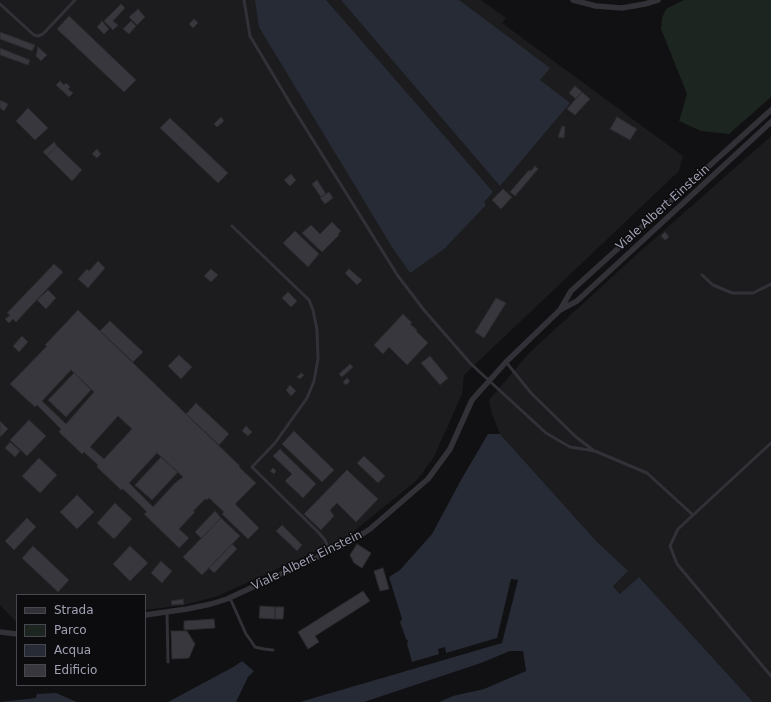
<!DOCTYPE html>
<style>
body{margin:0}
#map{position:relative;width:771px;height:702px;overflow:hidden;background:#111012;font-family:"DejaVu Sans",sans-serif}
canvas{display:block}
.legend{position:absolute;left:16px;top:594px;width:130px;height:92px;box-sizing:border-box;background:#0c0b0d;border:1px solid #474750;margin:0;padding:5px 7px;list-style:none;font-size:12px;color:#a0a1b4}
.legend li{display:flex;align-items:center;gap:8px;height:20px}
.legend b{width:20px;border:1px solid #474750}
</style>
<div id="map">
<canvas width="771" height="702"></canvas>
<ul class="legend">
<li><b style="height:5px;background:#323137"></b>Strada</li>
<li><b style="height:11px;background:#1c251f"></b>Parco</li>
<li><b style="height:11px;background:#262b36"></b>Acqua</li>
<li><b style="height:11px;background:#38373d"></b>Edificio</li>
</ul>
</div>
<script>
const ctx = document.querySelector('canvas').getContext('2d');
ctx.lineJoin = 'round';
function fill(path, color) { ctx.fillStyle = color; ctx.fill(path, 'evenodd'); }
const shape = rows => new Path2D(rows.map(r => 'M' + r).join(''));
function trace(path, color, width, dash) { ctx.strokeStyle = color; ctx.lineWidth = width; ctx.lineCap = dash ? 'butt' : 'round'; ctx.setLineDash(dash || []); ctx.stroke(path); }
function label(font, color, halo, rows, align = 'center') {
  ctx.font = font + ' "DejaVu Sans",sans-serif'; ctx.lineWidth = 3; ctx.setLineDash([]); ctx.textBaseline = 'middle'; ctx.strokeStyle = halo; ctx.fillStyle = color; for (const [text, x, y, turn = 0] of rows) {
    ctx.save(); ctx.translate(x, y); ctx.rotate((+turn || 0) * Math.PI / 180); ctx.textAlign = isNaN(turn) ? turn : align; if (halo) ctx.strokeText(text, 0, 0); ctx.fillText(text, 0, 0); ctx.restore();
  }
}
fill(shape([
 [0,0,481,0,506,18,502,23,683,156,679,171,464,375,462,394,434,457,417,480,347,537,218,596,185,605,145,610,145,595,17,595,17,623,0,605],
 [771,136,771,702,753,702,639,577,621,594,612,586,627,571,596,542,500,434,492,414,489,400,529,353,636,255]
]), '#1c1c1f');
fill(shape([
 [684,0,771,0,771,97,729,134,701,131,679,121,687,94,661,29,662,18,666,9]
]), '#1c251f');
fill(shape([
 [255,0,326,0,493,192,484,202,486,205,444,249,410,273,392,247,259,27],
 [341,0,459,0,550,68,540,80,570,103,500,186],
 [488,434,500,434,596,541,628,571,613,586,620,594,639,577,753,702,439,702,453,696,484,689,526,671,523,651,510,651,481,663,364,702,300,702,502,643,518,580,511,579,497,638,446,653,445,647,438,649,439,654,412,662,407,644,408,641,406,639,400,622,402,619,389,577,400,570,432,534,461,480],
 [242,661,254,671,248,677,236,702,168,702,235,666],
 [56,693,77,702,0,702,36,698,37,694]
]), '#262b36');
const building = shape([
 [121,4,125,8,113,21,118,25,113,30,104,21,121,4],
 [138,9,145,17,137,25,129,17,138,9],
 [69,16,136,80,124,92,57,29,69,16],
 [194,19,198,23,193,28,189,24,194,19],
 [102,21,109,29,104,34,97,27,102,21],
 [131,21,136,26,129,34,123,29,131,21],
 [0,32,35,45,32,51,0,39,0,32],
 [38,47,47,55,41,61,36,56,38,47],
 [0,48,30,60,28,65,0,55,0,48],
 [60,81,64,85,66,83,70,87,68,89,73,93,69,97,56,85,60,81],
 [575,86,582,92,576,99,569,93,575,86],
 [582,92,590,99,575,115,567,109,582,92],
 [0,100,8,104,4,111,0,108,0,100],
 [28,108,48,128,35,140,16,121,28,108],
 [221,117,224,121,217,127,214,124,221,117],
 [617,117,637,129,630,140,610,129,617,117],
 [170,118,228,173,218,183,160,128,170,118],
 [562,126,565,127,564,138,558,137,562,126],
 [54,142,57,146,47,156,43,152,54,142],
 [57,146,82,170,72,181,47,156,57,146],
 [97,149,101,154,97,158,92,154,97,149],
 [535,166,538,169,515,196,510,192,529,170,531,171,535,166],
 [291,174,296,180,290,186,284,180,291,174],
 [317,180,326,194,321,197,312,184,317,180],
 [503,189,512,197,501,209,492,200,503,189],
 [329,192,333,198,325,204,320,198,329,192],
 [332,222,341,231,338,234,339,235,322,252,302,233,311,225,320,234,332,222],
 [295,231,319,254,308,267,283,243,295,231],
 [665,232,669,237,665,240,661,236,665,232],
 [98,261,105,268,88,288,78,279,87,269,89,271,98,261],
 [54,264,63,272,16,322,13,319,9,323,5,319,10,315,7,313,54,264],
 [211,269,218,275,211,282,204,276,211,269],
 [349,269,362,280,357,285,345,273,349,269],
 [48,290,56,298,46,309,37,300,48,290],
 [288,292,297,301,291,307,282,298,288,292],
 [496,298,506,303,484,338,475,332,496,298],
 [78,310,240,466,239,467,256,483,235,504,259,528,248,539,222,514,224,512,209,498,207,500,205,499,193,511,195,512,179,529,189,538,179,548,144,514,147,512,140,505,123,489,121,490,97,467,98,465,84,452,82,454,59,432,61,429,37,405,35,407,10,384,47,346,45,345,78,310],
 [71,370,94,392,66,424,42,401,71,370],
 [118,416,132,429,104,459,90,447,118,416],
 [157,453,183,477,175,483,153,507,129,483,157,453],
 [403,314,412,323,410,324,417,330,416,331,428,343,407,365,389,347,383,354,374,345,403,314],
 [110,321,143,352,133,362,100,331,110,321],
 [22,336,28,342,19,352,13,346,22,336],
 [179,355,192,367,181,379,168,366,179,355],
 [430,356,448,378,440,385,421,363,430,356],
 [350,364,353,367,342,377,339,374,350,364],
 [74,373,91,390,66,417,48,400,74,373],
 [301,373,304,375,300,379,297,377,301,373],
 [347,378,350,381,346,385,343,382,347,378],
 [290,385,296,391,291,396,286,390,290,385],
 [196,403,229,434,219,445,186,414,196,403],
 [29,420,46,436,27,456,10,440,29,420],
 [0,421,8,429,0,437,0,421],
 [246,426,252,432,248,436,242,431,246,426],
 [294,431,334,470,322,482,282,444,294,431],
 [10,442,20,451,15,457,5,448,10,442],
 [280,449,316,484,303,498,285,481,292,474,273,456,280,449],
 [364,456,385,476,378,483,357,463,364,456],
 [161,457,178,472,152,500,135,485,161,457],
 [39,458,57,475,40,493,22,476,39,458],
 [273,468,276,471,274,474,270,471,273,468],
 [347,470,378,499,356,522,337,503,330,510,334,516,321,530,304,514,347,470],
 [77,495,94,512,77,529,60,512,77,495],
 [115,503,132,519,114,539,97,523,115,503],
 [215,511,221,518,201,538,195,532,215,511],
 [27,518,36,527,14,550,5,541,27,518],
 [221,518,240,536,202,575,183,557,221,518],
 [282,525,302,545,297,551,276,531,282,525],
 [232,544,237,549,214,573,209,568,232,544],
 [357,544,371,553,362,568,354,563,350,555,357,544],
 [33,546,69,580,58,592,22,558,33,546],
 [130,546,148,563,130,581,113,564,130,546],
 [161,561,172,571,162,583,151,573,161,561],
 [383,568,389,589,380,591,374,571,383,568],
 [363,591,370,601,315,636,319,642,308,649,298,632,363,591],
 [183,599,184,604,172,605,171,601,183,599],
 [260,606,275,607,275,619,259,618,260,606],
 [275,607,284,607,283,619,275,619,275,607],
 [214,619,215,628,184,630,184,621,214,619],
 [171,631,187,631,195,644,189,658,172,659,171,631]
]);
fill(building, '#38373d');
trace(building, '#2b2a2e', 1);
trace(shape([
 [244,0,250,36,293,108,398,276,424,310,471,364,546,433,570,447,595,451,647,473,693,515],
 [0,4,34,35,38,36,43,34,75,0],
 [232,226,309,300,313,310,317,330,318,359,314,381,307,398,275,443,252,467,319,533,325,540,330,551],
 [702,275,713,285,732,293,753,293,771,284],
 [506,362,531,393,576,437,593,450],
 [771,443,678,529,670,546,677,564,771,676],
 [230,598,246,634,251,641,255,647,264,649,273,650],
 [167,612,168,662]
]), '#323137', 3);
trace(shape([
 [573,0,596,6,622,8,645,4,658,0],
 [560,310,577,301,771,122],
 [145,615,187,609,211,604,227,599,350,542,370,529,428,479,450,449,472,400,506,362,560,310,571,291,771,110],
 [0,632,17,634]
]), '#323137', 5.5);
label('12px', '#a0a1b4', '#0c0b0d', [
 ["Viale Albert Einstein",663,208,-42],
 ["Viale Albert Einstein",307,561,-26]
]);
</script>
